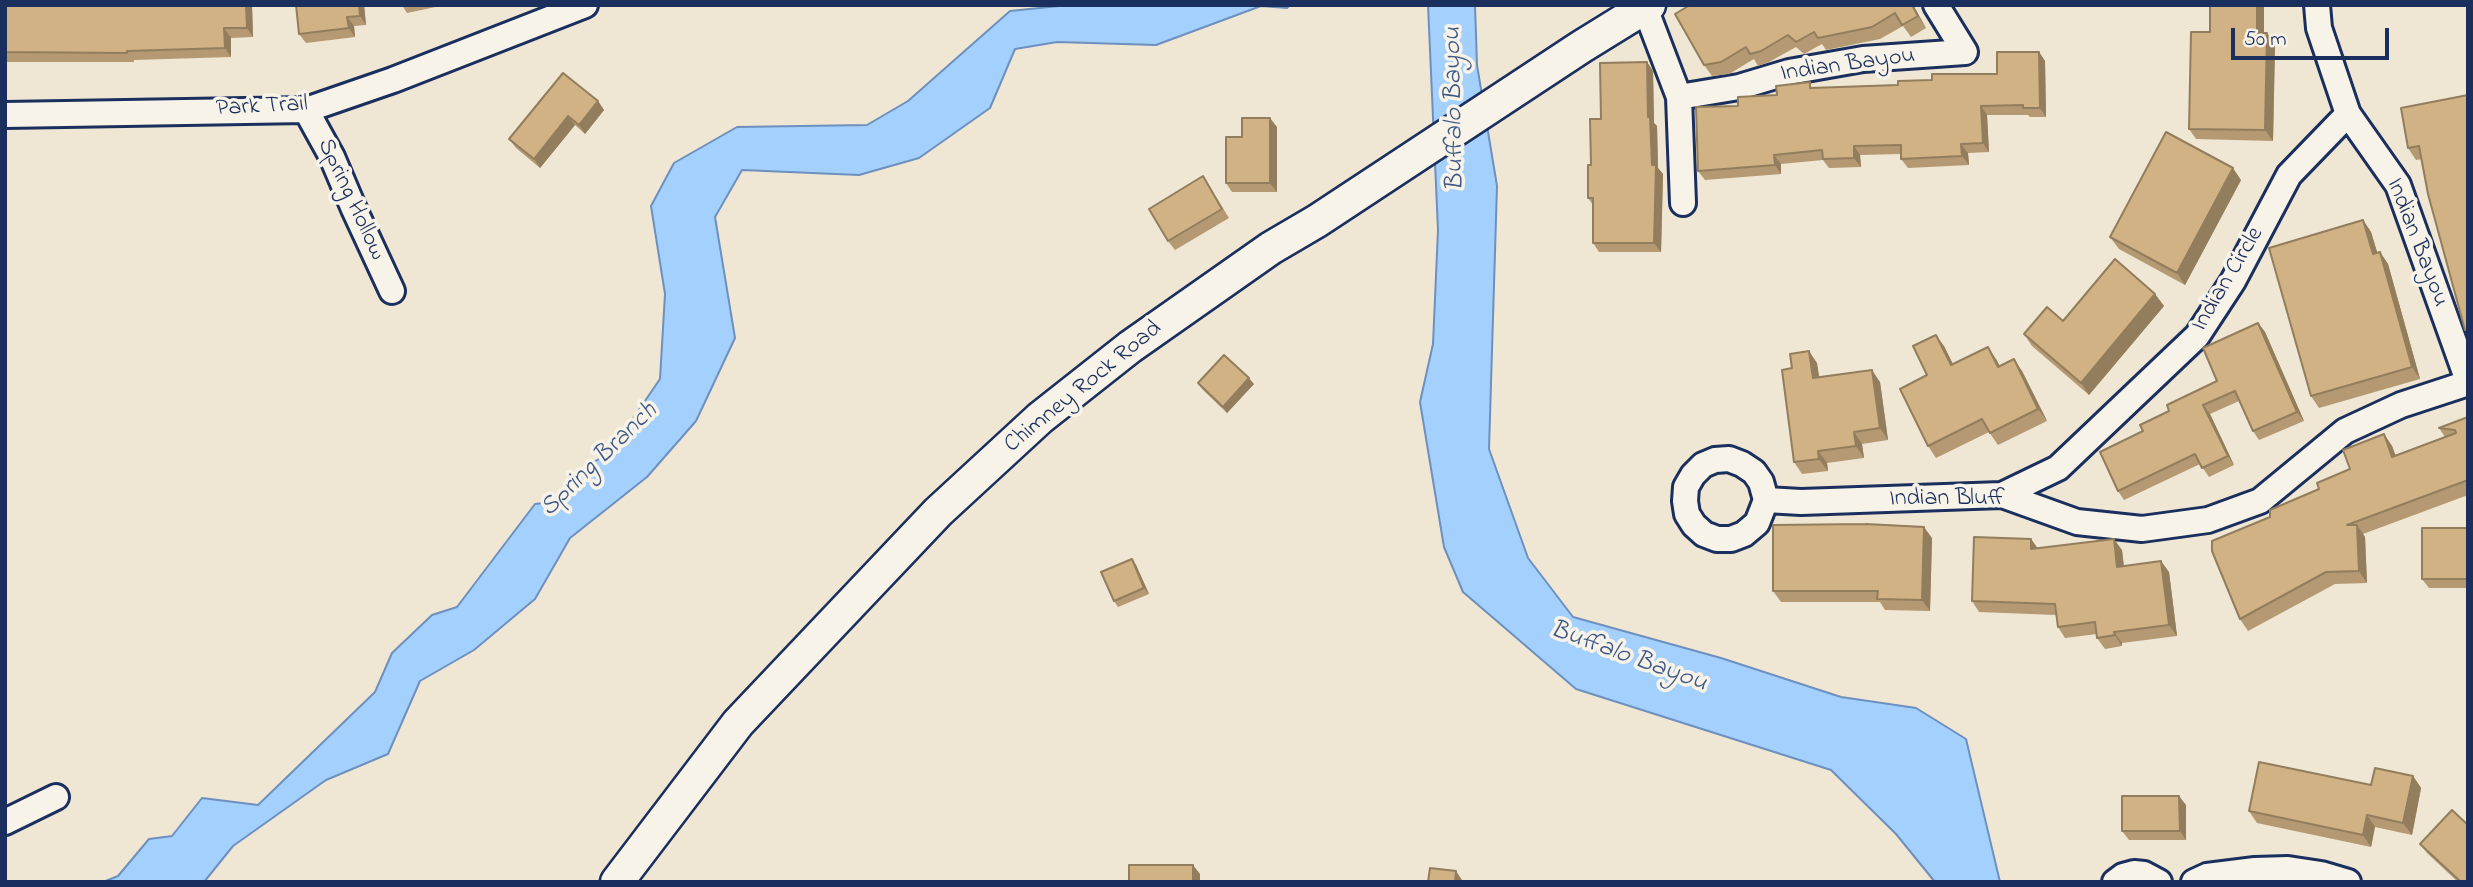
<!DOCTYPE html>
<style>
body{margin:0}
#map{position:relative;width:2473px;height:887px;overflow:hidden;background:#efe6d4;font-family:"Indie Flower",sans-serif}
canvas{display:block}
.frame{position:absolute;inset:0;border:7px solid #1b2f5e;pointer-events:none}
.scale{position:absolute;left:2231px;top:28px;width:158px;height:32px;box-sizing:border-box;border:4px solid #1b2f5e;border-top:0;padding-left:9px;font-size:21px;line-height:24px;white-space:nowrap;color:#1b2f5e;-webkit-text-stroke:5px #f7f3e8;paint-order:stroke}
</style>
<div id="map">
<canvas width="2473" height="887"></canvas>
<div class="frame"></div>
<div class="scale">50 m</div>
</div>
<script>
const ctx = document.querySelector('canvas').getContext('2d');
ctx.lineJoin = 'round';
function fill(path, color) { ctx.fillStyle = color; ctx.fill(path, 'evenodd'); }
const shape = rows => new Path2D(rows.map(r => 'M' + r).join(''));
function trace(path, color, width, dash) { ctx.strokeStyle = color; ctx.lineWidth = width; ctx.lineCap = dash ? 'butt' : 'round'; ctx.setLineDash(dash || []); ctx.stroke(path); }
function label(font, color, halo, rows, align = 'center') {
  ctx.font = font + ' "Indie Flower",sans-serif'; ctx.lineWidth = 7; ctx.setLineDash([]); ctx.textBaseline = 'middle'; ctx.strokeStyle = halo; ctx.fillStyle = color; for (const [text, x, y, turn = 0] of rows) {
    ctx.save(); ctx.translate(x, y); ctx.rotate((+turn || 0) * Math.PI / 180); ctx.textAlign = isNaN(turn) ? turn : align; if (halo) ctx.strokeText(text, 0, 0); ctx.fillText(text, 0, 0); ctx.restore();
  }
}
const water = shape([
 [1069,5,1290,5,1287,8,1261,6,1156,45,1057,42,1015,49,990,108,919,158,859,175,742,170,715,217,735,338,696,421,647,477,570,538,535,599,474,650,420,681,388,754,326,780,233,846,204,882,103,882,118,876,149,839,172,836,202,798,258,805,375,692,392,653,432,615,457,607,535,504,560,501,573,475,610,452,660,379,665,294,651,206,674,163,737,127,867,125,908,101,1010,11,1069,5],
 [1428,5,1475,5,1477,65,1497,186,1489,449,1528,558,1573,617,1721,658,1841,697,1916,708,1966,739,2000,882,1935,882,1896,834,1831,770,1576,689,1463,592,1444,547,1420,402,1433,344,1438,230,1428,5]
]);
fill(water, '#a4d0fe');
trace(water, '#6d90be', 2);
const minor = shape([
 [2317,5,2319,28,2348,114,2398,185,2468,381],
 [1645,8,1679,97,1683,203],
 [1679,97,1739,87,1789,72,1863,59,1965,52,1936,5],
 [306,110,332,157,354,209,392,291],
 [5,115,306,110,393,80,585,5],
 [1729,459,1742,464,1754,472,1761,482,1766,500,1757,523,1744,534,1731,539,1717,539,1704,534,1694,525,1687,514,1685,501,1686,487,1693,475,1703,465,1715,460,1729,459],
 [2002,495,2058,468,2197,336,2233,281,2289,175,2348,114],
 [1766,500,1801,502,2002,495,2077,522,2142,529,2208,520,2260,501,2345,431,2401,405,2468,383],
 [5,822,56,797],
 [2115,882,2123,876,2134,873,2144,874,2159,882],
 [2194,882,2207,876,2255,870,2288,869,2321,874,2348,882]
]);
const major = shape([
 [617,882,738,723,938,512,1040,418,1130,347,1271,248,1317,221,1581,47,1649,5]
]);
trace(minor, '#1b2f5e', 30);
trace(major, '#1b2f5e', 37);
trace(minor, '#f7f3e8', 24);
trace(major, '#f7f3e8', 32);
fill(shape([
 [5,5,252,5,253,37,231,38,231,57,134,60,134,62,5,62],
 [296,5,364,5,366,25,354,26,355,37,306,43,299,34],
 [402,5,445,5,407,13],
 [1690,5,1913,5,1926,28,1911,37,1903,26,1880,39,1826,50,1822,44,1804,54,1796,47,1769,62,1758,66,1754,59,1729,74,1712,76,1704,65],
 [2264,5,2264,33,2275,44,2273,141,2196,139,2189,129,2210,32],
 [2039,52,2045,61,2046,117,2030,117,2028,115,1987,115,1989,152,1968,153,1969,165,1908,168,1901,159,1901,154,1860,155,1861,167,1829,168,1823,160,1781,164,1781,174,1705,180,1698,171,1738,106,1777,95,1813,88,1898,85,1932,80,1997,74],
 [1647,62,1653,71,1654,123,1657,126,1658,168,1663,174,1661,252,1599,252,1593,243,1593,205,1588,198,1591,165,1601,119],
 [2468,95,2468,334,2465,330,2422,159,2416,160,2408,148],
 [598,101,604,110,585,134,575,125,540,168,516,148,509,139],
 [1277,127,1277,192,1232,192,1226,183,1242,137],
 [1203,176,1229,218,1175,250,1168,241],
 [2241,180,2185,285,2119,249,2110,237],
 [2363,220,2371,232,2377,252,2380,252,2388,264,2420,379,2319,408,2311,396],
 [2155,294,2164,306,2089,395,2032,346,2024,334,2063,321],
 [2258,323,2265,332,2304,421,2259,440,2253,431,2239,401,2210,414,2234,465,2209,477,2200,464,2124,500,2118,491,2143,431,2169,411,2217,381],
 [1944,346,1953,364,1996,359,2000,366,2022,371,2047,421,1998,445,1989,432,1936,458,1928,446,1927,375],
 [1817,363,1819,377,1880,382,1888,440,1862,444,1864,458,1827,463,1828,471,1802,474,1794,462],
 [1198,383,1254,384,1227,413,1202,389],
 [2468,417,2468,495,2363,534,2365,537,2367,583,2335,584,2248,631,2240,619,2270,517,2319,489,2350,469,2384,434,2392,446,2396,456,2445,437,2439,428],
 [2468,528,2468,588,2429,588,2422,579],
 [1932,538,1930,611,1885,610,1880,602,1781,602,1773,591],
 [2031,539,2037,548,2122,550,2124,566,2169,572,2177,636,2122,643,2122,646,2105,649,2097,638,2097,634,2065,638,2058,627,2056,615,1979,612,1972,601],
 [1132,559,1136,565,1149,594,1118,607,1114,601],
 [2413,776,2421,788,2412,835,2375,827,2371,847,2257,823,2249,811],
 [2186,805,2186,840,2129,840,2122,831],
 [2420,844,2468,882,2458,882,2427,853]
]), '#b49972');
fill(shape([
 [246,5,252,5,253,37,247,28],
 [359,5,364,5,366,25,360,16],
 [1912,5,1913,5,1926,28,1918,16],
 [2257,5,2264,5,2264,44,2257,33],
 [347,17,354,26,355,37,349,28],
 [224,28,231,38,231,57,225,48],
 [2267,33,2275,44,2273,141,2265,130],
 [2039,52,2045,61,2046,117,2040,108],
 [1647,62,1653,71,1654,123,1657,126,1658,168,1663,174,1661,252,1654,243,1652,165,1648,117],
 [598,101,604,110,585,134,579,125],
 [1981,106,1987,115,1989,152,1983,143],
 [568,116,575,125,540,168,534,159],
 [1270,118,1277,127,1277,192,1270,183],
 [1961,144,1968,153,1969,165,1962,156],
 [1854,146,1860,155,1861,167,1854,158],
 [1774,155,1781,164,1781,174,1775,165],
 [2233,168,2241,180,2185,285,2177,273],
 [2363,220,2371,232,2381,265,2373,254],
 [2380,252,2388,264,2420,379,2412,367],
 [2155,294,2164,306,2089,395,2081,383],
 [2258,323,2265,332,2304,421,2297,412],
 [1936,335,1944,346,1959,377,1951,365],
 [1988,347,1996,359,2006,379,1998,367],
 [1809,351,1817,363,1821,390,1813,378],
 [2014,359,2022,371,2047,421,2038,409],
 [1872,370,1880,382,1888,440,1880,428],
 [1249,378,1254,384,1227,413,1223,407],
 [2203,405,2210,414,2234,465,2228,456],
 [1854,432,1862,444,1864,458,1856,446],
 [2384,434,2392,446,2400,469,2392,457],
 [1818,451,1827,463,1828,471,1819,459],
 [2357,525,2365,537,2367,583,2359,571],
 [1924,527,1932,538,1930,611,1922,600],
 [2031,539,2039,550,2031,549],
 [2114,539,2122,550,2125,578,2117,567],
 [1132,559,1136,565,1149,594,1144,588],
 [2161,561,2169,572,2177,636,2169,625],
 [2114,632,2122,643,2122,646,2115,635],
 [2413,776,2421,788,2412,835,2403,823],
 [2179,796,2186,805,2186,840,2180,831],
 [2367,815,2375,827,2371,847,2363,835],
 [1193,865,1200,874,1200,882,1193,882],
 [1456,871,1462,880,1462,882,1455,882]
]), '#927d5d');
const building = shape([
 [5,5,246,5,247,28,224,28,225,48,127,51,127,53,5,52,5,5],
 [296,5,359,5,360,16,347,17,349,28,299,34,296,5],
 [1690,5,1912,5,1918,16,1902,25,1895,13,1872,27,1818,38,1814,32,1796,42,1788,35,1761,51,1750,54,1746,47,1721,62,1704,65,1675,14,1690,5],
 [2210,5,2257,5,2257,33,2267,33,2265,130,2189,129,2191,32,2210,32,2210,5],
 [1997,52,2039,52,2040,108,2023,108,2023,105,1981,106,1983,143,1961,144,1962,156,1901,159,1901,145,1854,146,1854,158,1823,159,1822,150,1774,155,1775,165,1698,171,1696,107,1738,106,1738,97,1777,95,1776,86,1810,82,1810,88,1898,85,1898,81,1932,80,1932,74,1997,74,1997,52],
 [1647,62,1648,117,1650,117,1652,165,1656,165,1654,243,1593,243,1593,198,1588,198,1588,165,1591,165,1590,119,1601,119,1600,63,1647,62],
 [563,73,598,101,579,125,568,116,534,159,509,139,563,73],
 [2468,95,2468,330,2465,330,2428,194,2419,146,2408,148,2401,108,2468,95],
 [1242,118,1270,118,1270,183,1226,183,1226,137,1242,137,1242,118],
 [2166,132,2233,168,2177,273,2110,237,2166,132],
 [1203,176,1222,209,1168,241,1149,209,1203,176],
 [2363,220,2373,254,2380,252,2412,367,2311,396,2269,248,2363,220],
 [2115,259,2155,294,2081,383,2024,334,2047,307,2063,321,2115,259],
 [2258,323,2297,412,2253,431,2235,391,2203,405,2228,456,2202,468,2195,454,2118,491,2100,452,2143,431,2140,425,2169,411,2167,405,2217,381,2203,348,2258,323],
 [1936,335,1951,365,1988,347,1998,367,2014,359,2038,409,1990,433,1982,419,1928,446,1900,389,1927,375,1913,346,1936,335],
 [1809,351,1813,378,1872,370,1880,428,1854,432,1856,446,1818,451,1819,459,1794,462,1782,370,1792,368,1790,354,1809,351],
 [1224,355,1249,378,1223,407,1198,383,1224,355],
 [2468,417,2468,480,2347,525,2357,525,2359,571,2326,572,2240,619,2212,551,2212,541,2270,517,2270,510,2319,489,2317,483,2350,469,2343,450,2384,434,2392,457,2456,433,2455,430,2439,428,2468,417],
 [1866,524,1924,527,1922,600,1877,599,1878,591,1773,591,1773,525,1866,524],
 [2422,528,2468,528,2468,579,2422,579,2422,528],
 [1974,537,2031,539,2031,549,2114,539,2117,567,2161,561,2169,625,2114,632,2115,635,2097,638,2095,622,2058,627,2055,604,1972,601,1974,537],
 [1132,559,1144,588,1114,601,1101,572,1132,559],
 [2259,762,2371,785,2375,768,2413,776,2403,823,2367,815,2363,835,2249,811,2259,762],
 [2122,796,2179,796,2180,831,2122,831,2122,796],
 [2452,810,2468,825,2468,882,2461,882,2420,844,2452,810],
 [1129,865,1193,865,1193,882,1129,882,1129,865],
 [1430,868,1456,871,1455,882,1428,882,1430,868]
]);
fill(building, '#d1b285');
trace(building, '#927d5d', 2);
label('24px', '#1b2f5e', '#f7f3e8', [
 ["Indian Bayou",1848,66,-8],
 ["Park Trail",262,108,-3],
 ["Spring Hollow",350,200,65],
 ["Indian Bayou",2416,243,69],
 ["Indian Circle",2229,280,-59],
 ["Chimney Rock Road",1084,388,-39],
 ["Indian Bluff",1947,500]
]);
label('italic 26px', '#3d5786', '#f7f3e8', [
 ["Buffalo Bayou",1456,109,-91],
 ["Spring Branch",600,461,-44],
 ["Buffalo Bayou",1628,658,20]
]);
</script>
